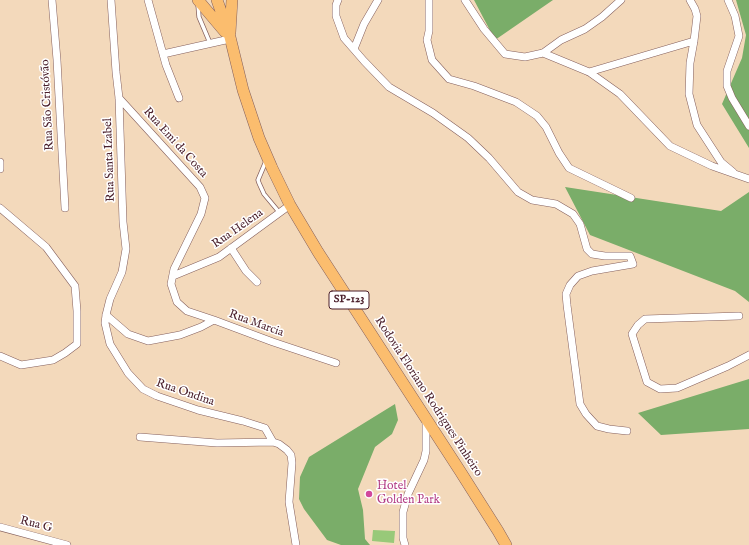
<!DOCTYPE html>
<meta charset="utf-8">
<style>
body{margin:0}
canvas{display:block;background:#f3d9bb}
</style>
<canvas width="749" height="545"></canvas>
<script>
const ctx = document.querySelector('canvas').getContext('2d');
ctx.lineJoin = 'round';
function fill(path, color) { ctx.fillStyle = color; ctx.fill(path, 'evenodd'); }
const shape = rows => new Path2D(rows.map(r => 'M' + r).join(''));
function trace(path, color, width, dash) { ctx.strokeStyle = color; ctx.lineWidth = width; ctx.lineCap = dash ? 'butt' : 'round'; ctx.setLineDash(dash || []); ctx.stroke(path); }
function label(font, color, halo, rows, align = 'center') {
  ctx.font = font + ' "IM FELL English",serif'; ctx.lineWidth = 3; ctx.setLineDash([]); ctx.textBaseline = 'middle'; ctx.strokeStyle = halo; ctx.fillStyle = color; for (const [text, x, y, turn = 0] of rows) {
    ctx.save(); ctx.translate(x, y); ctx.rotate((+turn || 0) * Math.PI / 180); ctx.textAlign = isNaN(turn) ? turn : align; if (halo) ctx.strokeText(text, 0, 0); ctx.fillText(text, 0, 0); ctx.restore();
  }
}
fill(shape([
 [373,530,395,531,394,543,372,541]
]), '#98c979');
fill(shape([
 [474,0,553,0,495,40],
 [736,0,749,0,749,148,722,104,742,58,746,35],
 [565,187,721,211,749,192,749,302,735,291,590,235],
 [749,379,749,429,661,435,638,413],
 [395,404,398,420,392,434,375,447,358,489,363,510,365,539,370,545,341,545,327,540,304,509,299,499,300,477,309,457]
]), '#7aad69');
const service = shape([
 [198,5,199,17,210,43],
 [266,161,258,180,259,183,264,194,279,212]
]);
const minor = shape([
 [52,0,57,60,65,208],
 [111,0,116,72,119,98,123,222,126,249,122,272,110,299,106,315,105,323,110,344,128,373,143,389,157,396,198,410,243,421,265,428,273,442],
 [148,0,166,65,179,98],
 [338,0,336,5,336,16,344,38,364,61,389,87,433,113,468,138,489,158,518,192,532,200,556,204,573,214,580,224,587,249,592,254,605,256,630,256,633,264,592,271,578,276,570,285,566,294,567,305,580,404,586,414,597,426,609,429,627,431],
 [429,0,429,31,427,40,432,60,449,79,474,86,516,102,537,116,546,127,559,153,569,168,631,198],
 [465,0,484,29,505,54,525,57,543,53,561,40,585,29,602,17,621,0],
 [690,0,695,9,697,16,694,41,690,63,689,94,697,125,721,162,733,172],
 [728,0,735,16,739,36,727,71,727,86,732,98,749,126],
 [354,49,364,24,378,0],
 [543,53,589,72,620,94,670,146,712,166,749,179],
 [163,54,230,39],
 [589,72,694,41],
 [119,98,200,187,205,198,201,214,174,269,171,284,177,302,187,311,214,320],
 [0,162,0,169],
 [0,208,46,247,75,286,77,311,77,344,65,353,53,360,21,365,0,356],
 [231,248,246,271,257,282],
 [173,276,219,257,290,205],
 [106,315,128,334,148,341,180,335,201,327,214,320,273,342,336,363],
 [739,316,645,319,638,325,632,334,647,382,660,389,677,388,728,366,749,355],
 [140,437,217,443,273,442,279,444,287,450,291,455,292,463,289,502,296,545],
 [0,527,67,545],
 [405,545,403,538,403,512,408,494,424,460,426,451,426,420]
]);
const primary = shape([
 [198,0,225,32],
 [217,0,230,37,243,90,259,138,272,168,290,205,318,252,460,471,498,531,506,545],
 [230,33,232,0]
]);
trace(service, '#85605d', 5);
trace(minor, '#85605d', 8);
trace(primary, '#85605d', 12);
trace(service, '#fff', 3.5);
trace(minor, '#fff', 7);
trace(primary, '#fbbd6e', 11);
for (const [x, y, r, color] of [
 [369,494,4,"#d1479c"]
]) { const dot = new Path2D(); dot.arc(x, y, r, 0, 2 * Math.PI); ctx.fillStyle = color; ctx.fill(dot); trace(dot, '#fff', 1.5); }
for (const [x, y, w] of [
 [349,300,40]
]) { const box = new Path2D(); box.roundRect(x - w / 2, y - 9, w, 18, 3); ctx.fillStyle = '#fff'; ctx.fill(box); trace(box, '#4a1f2b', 1); }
label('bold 11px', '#4a1f2b', null, [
 ["SP-123",349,300]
]);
label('12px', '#4a1f2b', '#fff', [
 ["Rua São Cristóvão",48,105,-93],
 ["Rua Emi da Costa",175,143,48],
 ["Rua Santa Izabel",110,160,-92],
 ["Rua Helena",238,229,-35],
 ["Rua Marcia",256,324,20],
 ["Rua Ondina",185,393,19],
 ["Rodovia Floriano Rodrigues Pinheiro",428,397,57],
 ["Rua G",36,525,15]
]);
label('12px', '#b23c85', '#fff', [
 ["Hotel",377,487],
 ["Golden Park",377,501]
], 'left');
</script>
